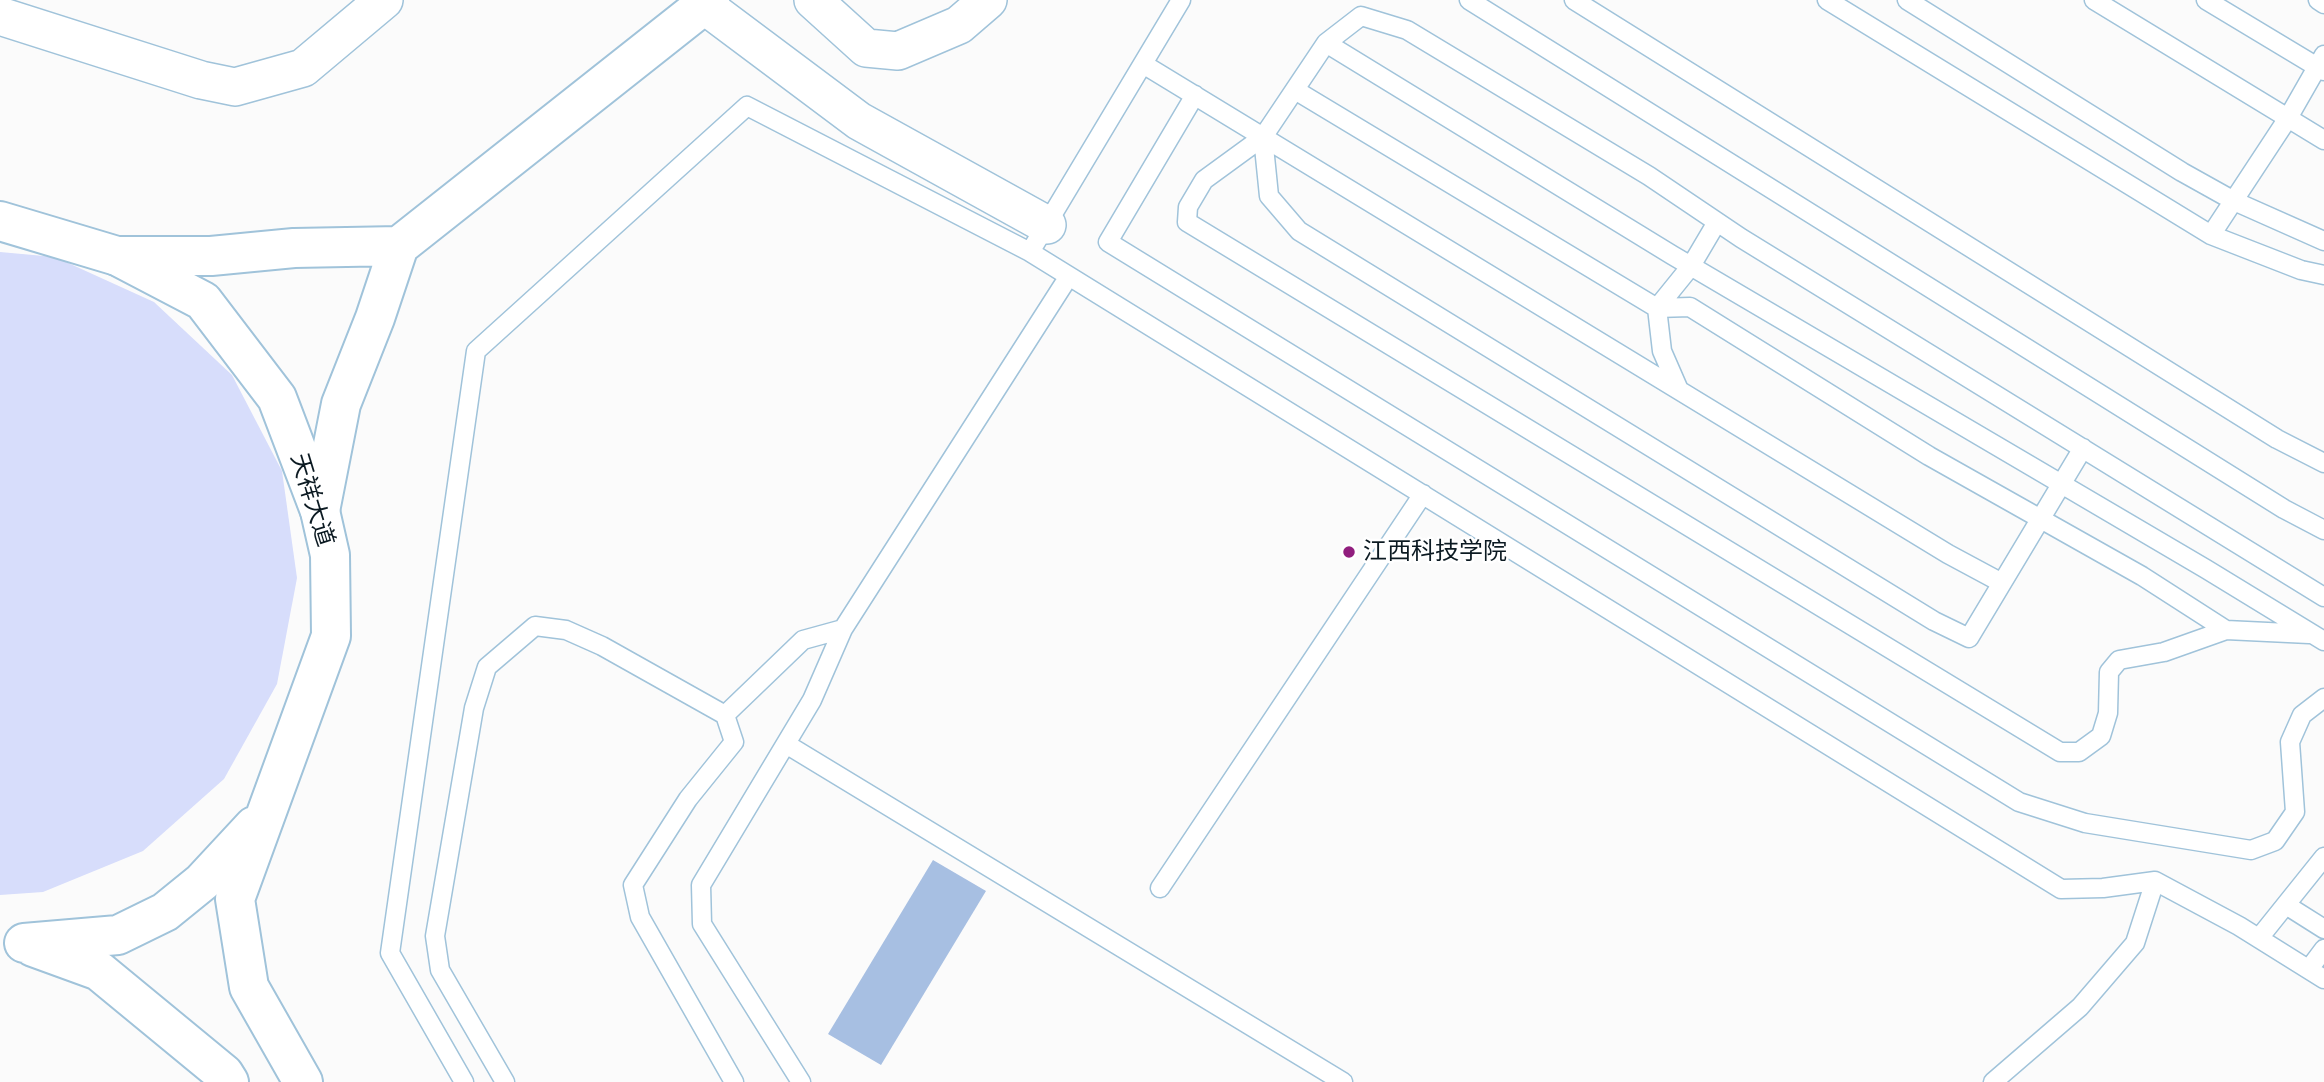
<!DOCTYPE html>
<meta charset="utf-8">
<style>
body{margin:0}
canvas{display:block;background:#fbfbfb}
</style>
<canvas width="2324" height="1082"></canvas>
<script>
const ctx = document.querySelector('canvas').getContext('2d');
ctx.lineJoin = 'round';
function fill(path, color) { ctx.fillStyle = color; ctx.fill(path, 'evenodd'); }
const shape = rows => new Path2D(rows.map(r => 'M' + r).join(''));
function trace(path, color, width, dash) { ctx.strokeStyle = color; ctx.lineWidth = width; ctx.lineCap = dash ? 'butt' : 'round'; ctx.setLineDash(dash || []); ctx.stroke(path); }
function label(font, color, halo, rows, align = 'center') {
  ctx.font = font + ' Quicksand,"Noto Sans SC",sans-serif'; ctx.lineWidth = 5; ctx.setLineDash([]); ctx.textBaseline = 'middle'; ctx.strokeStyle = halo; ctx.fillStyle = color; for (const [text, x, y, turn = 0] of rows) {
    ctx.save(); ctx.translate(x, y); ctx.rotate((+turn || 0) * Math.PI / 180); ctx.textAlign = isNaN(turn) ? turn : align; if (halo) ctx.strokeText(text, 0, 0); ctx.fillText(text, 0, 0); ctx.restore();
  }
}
fill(shape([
 [0,252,55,257,154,302,232,375,282,471,297,578,277,684,224,779,143,851,43,892,0,895]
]), '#d7ddfb');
fill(shape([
 [933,860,986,891,881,1065,828,1034]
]), '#a7bfe2');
const lane = shape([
 [1181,0,1030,252,2061,889,2103,888,2155,881,2239,926,2324,979],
 [1469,0,2284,509,2324,530],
 [1574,0,2277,439,2324,463],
 [1827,0,2211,235,2301,270,2324,275],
 [1907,0,2182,172,2234,201,2324,241],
 [2094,0,2324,140],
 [2206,0,2324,71],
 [2318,0,2324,4],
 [1326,43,1672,255,2206,569,2324,641],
 [1143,64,1948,554,2002,583],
 [1295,90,1657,308,1662,351,1679,390],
 [1195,95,1108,242,2019,802,2085,823,2251,850,2275,841,2295,812,2290,742,2302,715,2324,698],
 [1263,137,1269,196,1299,231,1934,621,1969,638,2083,448],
 [1717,222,1691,266,1657,308,1690,307,1929,456,2142,576,2226,630,2309,634],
 [2211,235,2288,118,2324,55],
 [2226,630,2164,652,2119,660,2109,672,2108,713,2101,736,2079,752,2060,752,1187,222,1188,207,1204,180,1263,137,1326,43,1361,16,1407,30,1649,176,1741,238,2324,597],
 [725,715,803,640,843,629,1069,276],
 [786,744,1343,1082],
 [1160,888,1423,494],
 [2286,905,2324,929],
 [2259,938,2324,857],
 [2309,969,2324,949],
 [464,1082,390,953,476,351,747,106,1030,252],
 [505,1082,440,970,435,936,474,708,487,667,535,626,566,630,602,646,725,715,734,742,688,799,633,885,640,917,734,1082],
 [801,1082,702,924,701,885,812,700,843,629],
 [1993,1082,2080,1007,2135,943,2155,881]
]);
const street = shape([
 [813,0,866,48,898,51,959,25,988,0],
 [704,5,859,121,1047,225],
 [0,16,201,80,235,87,303,68,384,0]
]);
const secondary = shape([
 [117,256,211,256,294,248,399,246],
 [320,511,341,404,375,318,399,246,710,0]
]);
const primary = shape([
 [0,221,117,256,203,301,277,398,320,511,330,555,331,636,235,899,249,987,303,1082],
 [24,943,118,935,165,912,202,882,254,826],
 [33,947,99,971,224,1074,229,1082]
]);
trace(lane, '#a0c3da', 21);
trace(street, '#a0c3da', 40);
trace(secondary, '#a0c3da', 42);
trace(primary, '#a0c3da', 42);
trace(lane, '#fff', 18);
trace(street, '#fff', 37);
trace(secondary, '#fff', 38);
trace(primary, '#fff', 38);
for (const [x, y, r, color] of [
 [1349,552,7,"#911e7e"]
]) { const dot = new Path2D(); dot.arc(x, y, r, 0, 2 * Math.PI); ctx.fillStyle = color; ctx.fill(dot); trace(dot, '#fff', 2.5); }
label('24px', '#0c1a22', '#fff', [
 ["天祥大道",312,500,73]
]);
label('24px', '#0c1a22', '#fff', [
 ["江西科技学院",1363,552]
], 'left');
</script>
